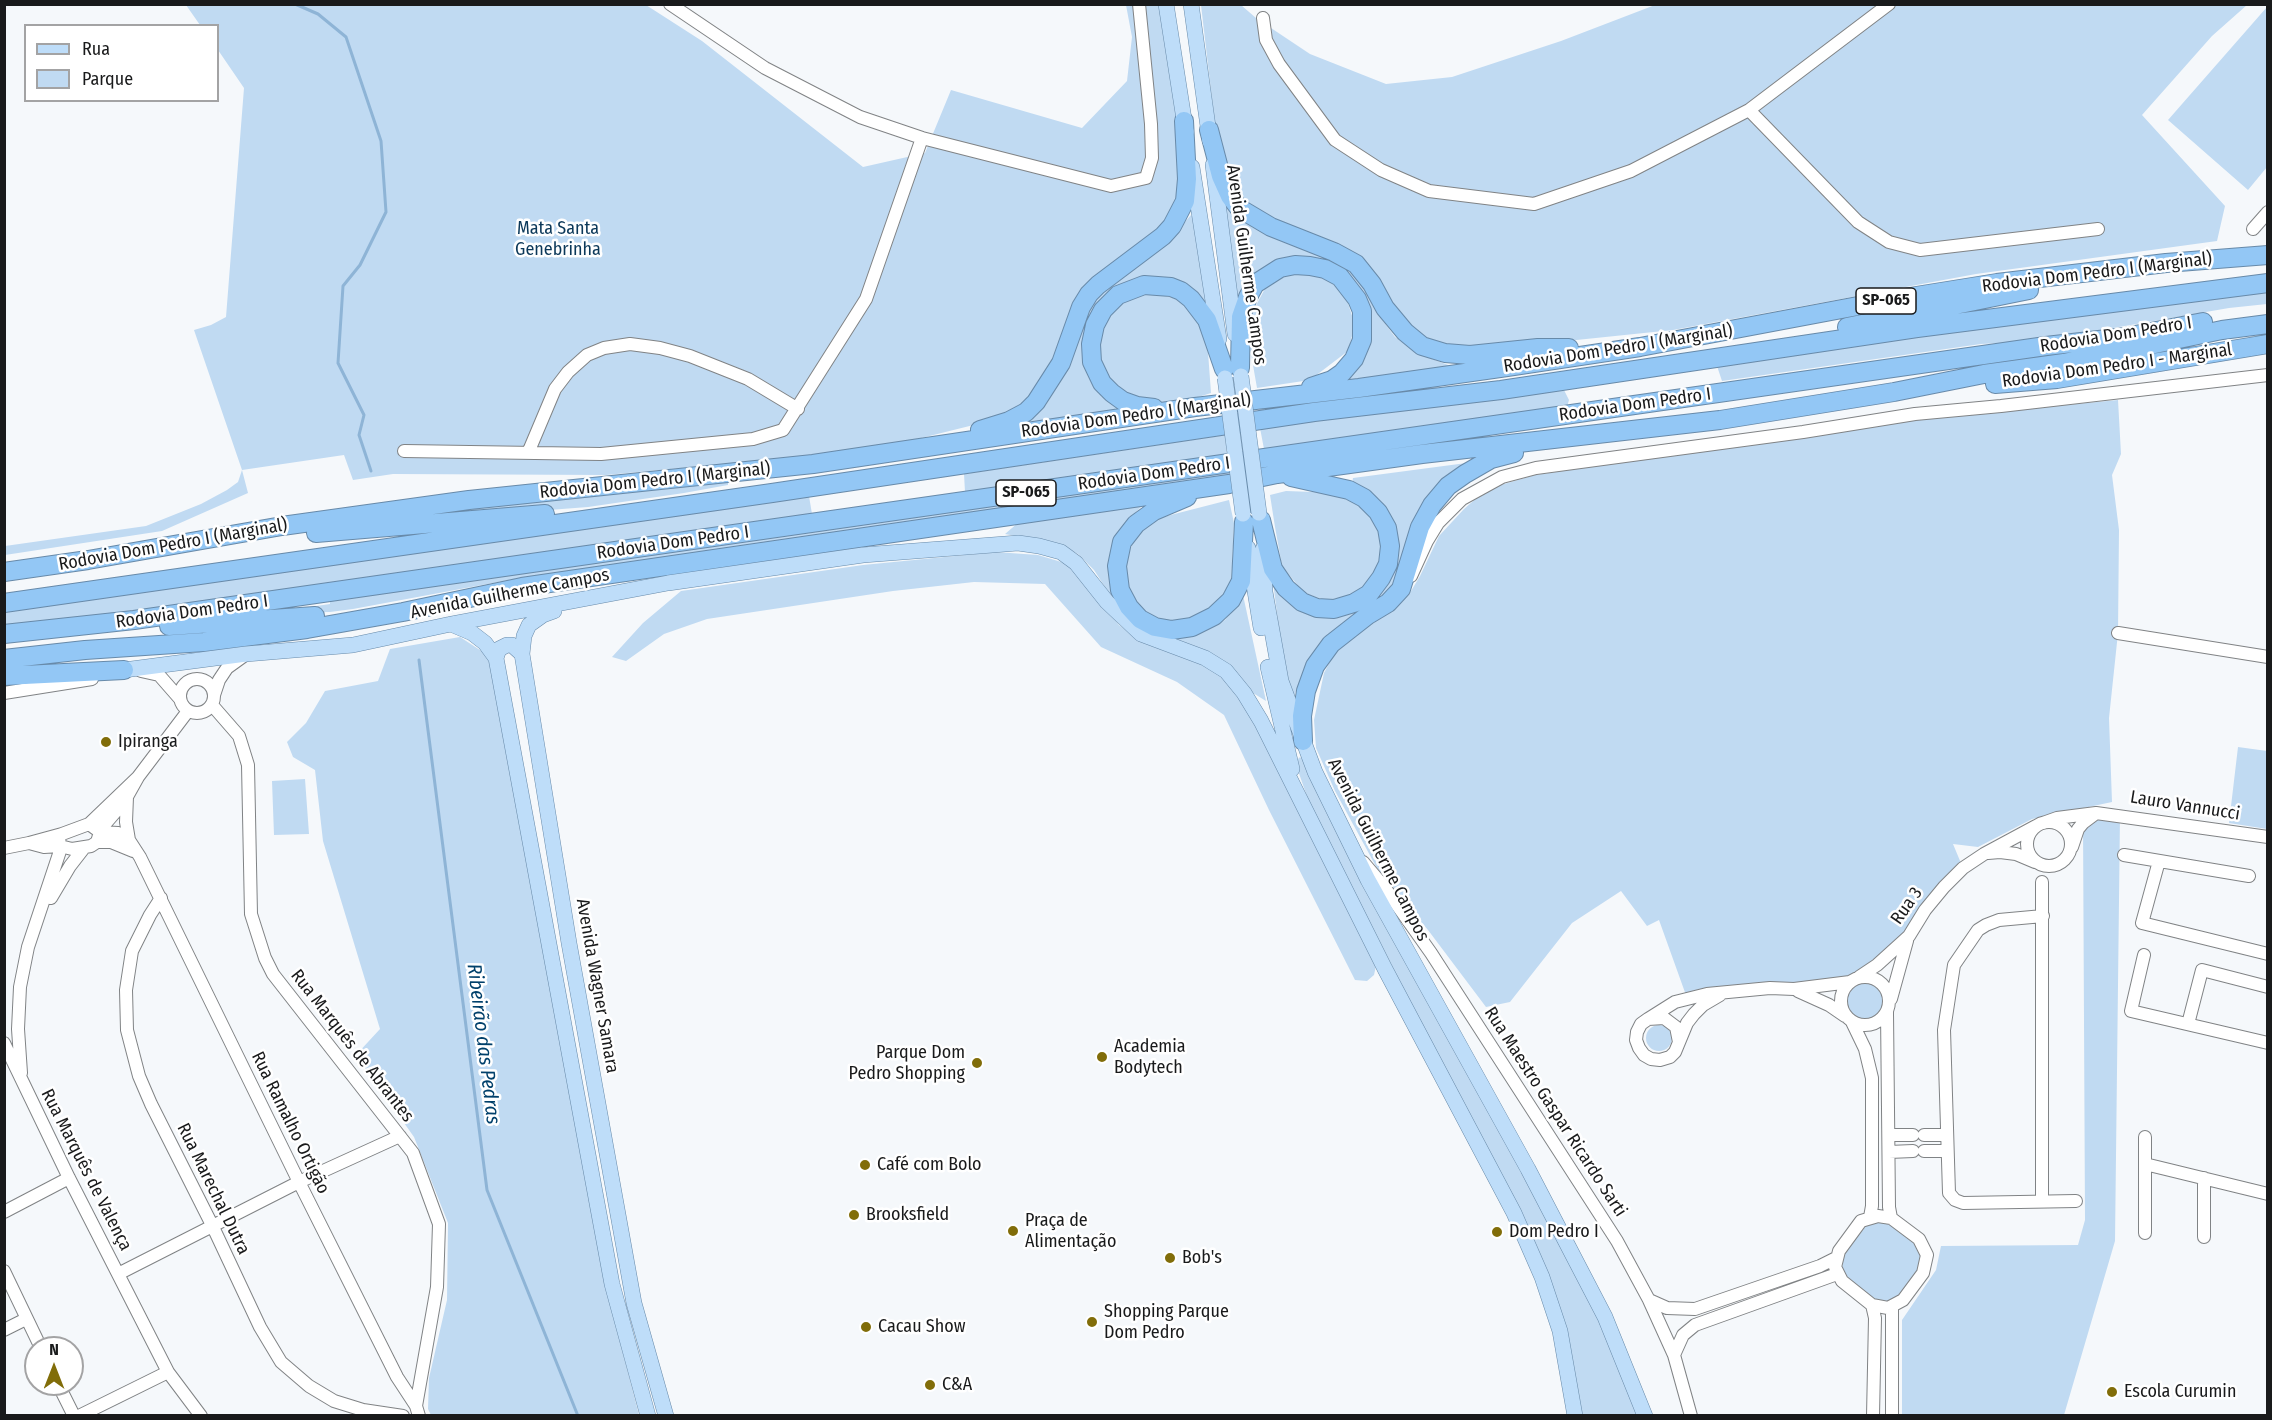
<!DOCTYPE html>
<meta charset="utf-8">
<style>
body{margin:0}
#map{position:relative;width:2272px;height:1420px;overflow:hidden;background:#f5f8fb;font-family:"Fira Sans Condensed",sans-serif}
canvas{display:block}
.frame{position:absolute;inset:0;border:6px solid #191a1b;pointer-events:none}
.legend{position:absolute;left:24px;top:24px;width:195px;height:78px;box-sizing:border-box;background:#fff;border:2px solid #a3a3a4;margin:0;padding:8px 10px;list-style:none;font-size:18px;color:#191a1b}
.legend li{display:flex;align-items:center;gap:12px;height:30px}
.legend b{width:30px;border:2px solid #a3a3a4}
.north{position:absolute;left:24px;top:1336px;width:60px;height:60px;box-sizing:border-box;background:#fff;border:2px solid #a3a3a4;border-radius:50%;rotate:0deg;font-size:16px;font-weight:700;line-height:24px;text-align:center;color:#191a1b}
.north::after{content:'';display:block;margin:auto;width:21px;height:27px;background:#816d09;clip-path:polygon(50% 0,100% 100%,50% 72%,0 100%)}
</style>
<div id="map">
<canvas width="2272" height="1420"></canvas>
<div class="frame"></div>
<ul class="legend">
<li><b style="height:8px;background:#beddf9"></b>Rua</li>
<li><b style="height:16px;background:#c0daf2"></b>Parque</li>
</ul>
<div class="north">N</div>
</div>
<script>
const ctx = document.querySelector('canvas').getContext('2d');
ctx.lineJoin = 'round';
function fill(path, color) { ctx.fillStyle = color; ctx.fill(path, 'evenodd'); }
const shape = rows => new Path2D(rows.map(r => 'M' + r).join(''));
function trace(path, color, width, dash) { ctx.strokeStyle = color; ctx.lineWidth = width; ctx.lineCap = dash ? 'butt' : 'round'; ctx.setLineDash(dash || []); ctx.stroke(path); }
function label(font, color, halo, rows, align = 'center') {
  ctx.font = font + ' "Fira Sans Condensed",sans-serif'; ctx.lineWidth = 5; ctx.setLineDash([]); ctx.textBaseline = 'middle'; ctx.strokeStyle = halo; ctx.fillStyle = color; for (const [text, x, y, turn = 0] of rows) {
    ctx.save(); ctx.translate(x, y); ctx.rotate((+turn || 0) * Math.PI / 180); ctx.textAlign = isNaN(turn) ? turn : align; if (halo) ctx.strokeText(text, 0, 0); ctx.fillText(text, 0, 0); ctx.restore();
  }
}
fill(shape([
 [186,5,646,5,702,41,863,167,925,153,951,90,1082,128,1127,81,1132,37,1126,5,1163,5,1177,71,1185,201,1163,236,1073,306,1064,356,1026,412,885,447,756,461,606,475,393,474,353,480,344,455,242,470,248,493,162,531,5,555,5,546,146,526,201,504,227,490,238,482,242,470,194,330,211,325,226,317,244,88,218,50,218,26,200,25],
 [1201,5,1241,5,1256,18,1310,54,1386,84,1452,77,1561,41,1655,5,2247,5,2212,36,2142,115,2225,206,2217,241,1976,274,1673,330,1451,353,1412,338,1362,271,1261,222,1221,176],
 [2267,7,2267,167,2248,190,2168,120],
 [1226,208,1230,208,1252,227,1346,267,1367,288,1378,314,1395,337,1421,355,1451,366,1341,382,1364,302,1314,260,1248,283,1237,299],
 [1191,215,1196,223,1210,306,1196,294,1137,281,1084,349,1088,375,1102,394,1120,410,1026,424,1046,405,1068,368,1087,311,1102,289,1161,249],
 [1296,272,1326,277,1346,297,1355,325,1348,351,1310,380,1257,388,1250,348,1253,311,1268,283],
 [2267,292,2267,304,2229,308,2038,341,1981,344,1722,381,1717,366,1897,337],
 [1156,293,1182,301,1200,323,1208,352,1211,393,1192,399,1161,403,1119,393,1099,365,1098,333,1112,311,1132,297],
 [1563,388,1569,400,1567,407,1264,449,1260,428],
 [2118,400,2121,454,2112,475,2119,530,2118,633,2109,718,2112,802,2032,819,1978,847,1953,844,1963,868,1912,932,1859,977,1687,998,1659,920,1647,926,1621,891,1572,923,1510,1002,1486,1007,1428,930,1379,872,1335,791,1316,748,1314,720,1324,673,1334,654,1355,634,1375,622,1408,596,1420,576,1439,536,1464,509,1487,489,1535,475,1918,419],
 [1225,435,1227,455,965,492,964,474],
 [1474,462,1442,485,1398,585,1302,676,1294,696,1289,683,1280,637,1273,582,1349,612,1397,540,1352,484,1353,478],
 [1229,472,1230,478,525,577,353,609,330,612,268,613,330,604,330,600],
 [728,482,728,485,684,493,588,507,354,525,474,506],
 [1286,491,1341,493,1366,508,1381,531,1384,558,1371,582,1350,597,1324,600,1303,592,1282,566,1275,527,1270,495],
 [809,496,812,514,150,609,5,625,4,611],
 [1229,500,1234,523,1231,589,1211,614,1176,624,1145,617,1129,590,1125,561,1137,534,1159,518],
 [1142,506,1125,523,1114,542,1111,573,1116,597,1126,612,1140,625,1169,636,1200,632,1225,620,1243,595,1266,701,1253,693,1227,663,1207,652,1159,638,1140,630,1123,615,1094,570,1078,554,1061,545,1005,534,1019,522],
 [996,552,1038,555,1068,564,1089,585,1119,625,1139,639,1172,650,1222,675,1262,729,1376,966,1374,975,1367,981,1355,980,1269,810,1224,715,1177,682,1101,647,1045,584,974,582,893,591,707,619,664,634,626,661,612,657,643,623,681,591,863,565],
 [460,637,486,654,495,673,604,1280,639,1415,431,1415,428,1409,429,1378,447,1300,448,1223,414,1137,356,1055,380,1029,323,841,315,770,293,757,287,742,306,723,325,691,378,681,390,649],
 [2238,747,2267,751,2267,829,2229,823],
 [1300,757,1304,760,1600,1316,1639,1415,1578,1415,1568,1363,1490,1158,1310,805,1295,762],
 [305,779,309,834,274,835,272,781],
 [2120,815,2115,1241,2064,1415,1902,1415,1902,1320,1936,1270,1941,1246,2078,1245,2085,1220,2083,823],
 '1844 1001a21 21 0 1 1 42 0a21 21 0 1 1-42 0Z',
 '1646 1038a13 13 0 1 1 26 0a13 13 0 1 1-26 0Z',
 [1875,1222,1888,1224,1915,1243,1921,1256,1918,1270,1898,1296,1887,1301,1875,1299,1846,1277,1842,1269,1844,1254,1866,1226]
]), '#c0daf2');
trace(shape([
 [295,4,318,14,346,37,381,141,386,212,360,265,343,286,338,363,364,415,359,435,371,471],
 [419,660,487,1190,578,1416]
]), '#8eb4d6', 3);
const minor = shape([
 [670,4,765,68,860,117,922,138,1111,186,1146,178,1152,158,1151,124,1139,4],
 [1263,18,1266,40,1279,64,1335,140,1381,170,1429,191,1534,204,1631,171,1749,110,1889,4],
 [1749,110,1858,222,1889,242,1920,250,2098,229],
 [2253,229,2268,212],
 [404,451,601,454,753,439,783,430,866,299,922,138],
 [528,453,555,389,568,372,587,355,604,348,630,344,660,348,690,356,748,379,798,409],
 [1411,576,1427,541,1438,523,1462,499,1502,477,1536,468,1803,432,1915,414,2001,406,2268,375],
 [2118,633,2268,657],
 [141,671,159,675,180,699],
 '180 696a17 17 0 1 1 34 0a17 17 0 1 1-34 0Z',
 [4,693,92,679],
 [214,695,219,680,227,668,245,655],
 [212,705,239,736,248,765,251,914,265,958,273,974,413,1153,439,1224,437,1287,416,1406,419,1416],
 [138,777,188,711],
 [127,797,126,822,129,840],
 '2027 844a22 22 0 1 1 44 0a22 22 0 1 1-44 0Z',
 [2043,823,2057,818,2096,813,2268,837],
 [89,824,100,832,118,833,129,840,140,857,299,1182,397,1377,416,1406],
 [99,831,124,802,138,777,89,824,62,834,59,837,60,846,72,849,91,846,97,842,100,832],
 [97,842,111,842,133,851],
 [60,846,44,847,29,843,62,834],
 [2072,847,2078,829,2083,823,2095,814],
 [4,848,29,843],
 [1988,853,2000,852,2016,854,2035,862],
 [2124,855,2249,876],
 [2159,861,2142,923,2268,954],
 [1363,862,1385,888,1431,953,1617,1241,1649,1300,1674,1355,1691,1416],
 [51,898,70,866,84,848],
 [161,898,150,915,132,951,126,990,127,1030,139,1076,151,1104,213,1227,260,1327,281,1362,309,1386,334,1401,363,1410,403,1416],
 [2043,916,1999,920,1986,925,1978,930,1954,965,1944,1030,1949,1193,1955,1200,1963,1203,2076,1201],
 [2144,955,2131,1011,2268,1043],
 '1841 1001a24 24 0 1 1 48 0a24 24 0 1 1-48 0Z',
 [1859,977,1877,965,1909,936,1925,910,1944,887,1963,868,1984,854,2036,826],
 [1798,991,1829,1005,1845,1016],
 [1891,999,1907,941],
 [1887,1012,1889,1207,1891,1218],
 [1648,1019,1675,1002,1707,994,1770,988,1794,989,1850,982],
 [1852,1022,1865,1049,1872,1078,1872,1206,1870,1217],
 [2188,1024,2202,970,2268,987],
 [1679,1042,1676,1027,1664,1018,1648,1019,1641,1024,1637,1032,1636,1040,1639,1048,1644,1055,1651,1059,1660,1060,1670,1057,1675,1052,1687,1023,1694,1014,1703,1005,1720,995],
 [4,1043,69,1178,168,1372,201,1416],
 [21,1073,18,1029,20,987,28,947,61,848],
 [1889,1135,1913,1135],
 [1924,1135,1946,1135],
 [2145,1137,2145,1233],
 [1924,1151,1947,1151],
 [1889,1152,1913,1151],
 [2145,1164,2268,1194],
 [2204,1178,2204,1237],
 [2042,1201,2042,882],
 [4,1212,69,1178],
 [1878,1216,1891,1218,1919,1239,1927,1255,1923,1273,1903,1300,1888,1308,1872,1305,1842,1281,1835,1267,1839,1251,1861,1221,1878,1216],
 [4,1271,41,1348],
 [118,1274,299,1182,400,1136],
 [1649,1300,1667,1308,1695,1309,1820,1266,1836,1258],
 [1872,1305,1875,1318,1873,1416],
 [1892,1307,1892,1416],
 [4,1330,26,1319],
 [1674,1355,1683,1335,1695,1325,1837,1274],
 [58,1384,74,1416],
 [79,1416,168,1372]
]);
const major = shape([
 [1166,4,1186,132],
 [1191,4,1210,141],
 [1213,165,1235,334],
 [1192,167,1219,339],
 [1248,548,1261,628],
 [1263,549,1265,592,1281,681,1315,772,1368,880,1528,1169,1605,1317,1645,1416],
 [554,611,543,615,529,625,524,636,522,654,569,943,634,1303,666,1416],
 [451,624,472,633,485,643,496,658,612,1284,648,1416],
 [496,658,499,649,507,645,512,645,522,654],
 [1268,667,1292,769],
 [124,670,246,654,353,645,451,624,668,583,863,555,1018,543,1039,546,1061,552,1076,563,1107,602,1141,634,1205,658,1226,671,1244,693,1261,721,1385,969,1514,1213,1542,1277,1560,1331,1575,1416]
]);
const highway = shape([
 [1209,130,1221,176,1230,196,1239,208,1271,227,1334,252,1356,264,1372,284,1385,308,1405,332,1422,346,1445,353,1470,355,1538,348,1569,348],
 [1847,327,2029,290],
 [1240,368,1241,317,1248,297,1255,284,1280,268,1295,265,1310,266,1325,269,1340,277,1357,299,1362,311,1362,340,1354,359,1342,373,1332,380,1311,387],
 [1995,384,2057,379,2268,344],
 [1154,408,1137,406,1123,401,1112,393,1102,383,1092,362,1091,344,1095,325,1103,310,1118,295,1144,285,1171,287,1181,291,1191,299,1207,320,1224,369],
 [980,430,1009,421,1026,412,1036,402,1061,363,1081,307,1089,294,1098,285,1163,236,1172,226,1185,201,1187,179,1184,121],
 [1187,497,1154,511,1136,524,1122,542,1117,566,1120,590,1129,607,1140,619,1155,627,1172,630,1192,627,1214,616,1231,600,1241,581,1244,522],
 [1261,520,1273,569,1286,588,1302,602,1317,608,1334,609,1354,603,1369,594,1381,578,1388,564,1390,546,1387,528,1378,512,1364,498,1349,490,1291,477],
 [316,533,545,514],
 [4,572,88,560,282,526,469,500,813,464,1195,407,1359,388,1507,367,1640,347,1879,302,1997,283,2166,263,2268,255],
 [4,603,772,493,1314,412,1501,390,1917,328,2268,283],
 [169,626,315,616],
 [4,634,134,620,2046,346,2125,337,2203,322],
 [4,659,85,650,204,642,307,629,403,612,522,587,1229,484,1277,474,1422,454,1720,420,1894,392,1984,374,2064,363,2222,330,2268,324],
 [4,676,124,670],
 [1303,741,1302,716,1306,691,1315,666,1331,644,1368,615,1388,603,1401,589,1420,527,1432,505,1448,486,1465,474,1491,459,1514,453]
]);
trace(minor, '#808385', 14);
trace(major, '#688aa9', 16);
trace(highway, '#688aa9', 20);
trace(minor, '#fff', 12);
trace(major, '#beddf9', 15);
trace(highway, '#93c7f5', 18);
const majorBridge = shape([
 [1241,376,1259,513],
 [1225,378,1243,514]
]);
trace(majorBridge, '#688aa9', 16, []);
trace(majorBridge, '#beddf9', 15);
for (const [x, y, r, color] of [
 [106,742,6,"#816d09"],
 [1102,1057,6,"#816d09"],
 [977,1063,6,"#816d09"],
 [865,1165,6,"#816d09"],
 [854,1215,6,"#816d09"],
 [1013,1231,6,"#816d09"],
 [1497,1232,6,"#816d09"],
 [1170,1258,6,"#816d09"],
 [1092,1322,6,"#816d09"],
 [866,1327,6,"#816d09"],
 [930,1385,6,"#816d09"],
 [2112,1392,6,"#816d09"]
]) { const dot = new Path2D(); dot.arc(x, y, r, 0, 2 * Math.PI); ctx.fillStyle = color; ctx.fill(dot); trace(dot, '#fff', 2); }
for (const [x, y, w] of [
 [1886,301,60],
 [1026,493,60]
]) { const box = new Path2D(); box.roundRect(x - w / 2, y - 13, w, 26, 4.5); ctx.fillStyle = '#fff'; ctx.fill(box); trace(box, '#191a1b', 1.5); }
label('bold 16px', '#191a1b', null, [
 ["SP-065",1886,301],
 ["SP-065",1026,493]
]);
label('18px', '#0b3859', '#fff', [
 ["Mata Santa",558,229],
 ["Genebrinha",558,250]
]);
label('18px', '#191a1b', '#fff', [
 ["Avenida Guilherme Campos",1246,265,82],
 ["Rodovia Dom Pedro I (Marginal)",2097,273,-7],
 ["Rodovia Dom Pedro I",2116,335,-9],
 ["Rodovia Dom Pedro I (Marginal)",1618,349,-9],
 ["Rodovia Dom Pedro I - Marginal",2117,366,-8],
 ["Rodovia Dom Pedro I",1635,405,-8],
 ["Rodovia Dom Pedro I (Marginal)",1136,416,-8],
 ["Rodovia Dom Pedro I",1154,474,-8],
 ["Rodovia Dom Pedro I (Marginal)",655,481,-6],
 ["Rodovia Dom Pedro I",673,543,-8],
 ["Rodovia Dom Pedro I (Marginal)",173,545,-10],
 ["Avenida Guilherme Campos",510,594,-11],
 ["Rodovia Dom Pedro I",192,612,-8],
 ["Lauro Vannucci",2185,806,9],
 ["Avenida Guilherme Campos",1378,850,63],
 ["Rua 3",1907,906,-55],
 ["Avenida Wagner Samara",597,986,80],
 ["Rua Marquês de Abrantes",352,1046,52],
 ["Rua Maestro Gaspar Ricardo Sarti",1555,1112,57],
 ["Rua Ramalho Ortigão",290,1123,64],
 ["Rua Marquês de Valença",86,1170,63],
 ["Rua Marechal Dutra",213,1189,64]
]);
label('18px', '#191a1b', '#fff', [
 ["Ipiranga",118,742],
 ["Academia",1114,1047],
 ["Bodytech",1114,1068],
 ["Parque Dom",965,1053,"right"],
 ["Pedro Shopping",965,1074,"right"],
 ["Café com Bolo",877,1165],
 ["Brooksfield",866,1215],
 ["Praça de",1025,1221],
 ["Alimentação",1025,1242],
 ["Dom Pedro I",1509,1232],
 ["Bob's",1182,1258],
 ["Shopping Parque",1104,1312],
 ["Dom Pedro",1104,1333],
 ["Cacau Show",878,1327],
 ["C&A",942,1385],
 ["Escola Curumin",2124,1392]
], 'left');
label('italic 20px', '#00406b', '#fff', [
 ["Ribeirão das Pedras",483,1044,83]
]);
</script>
